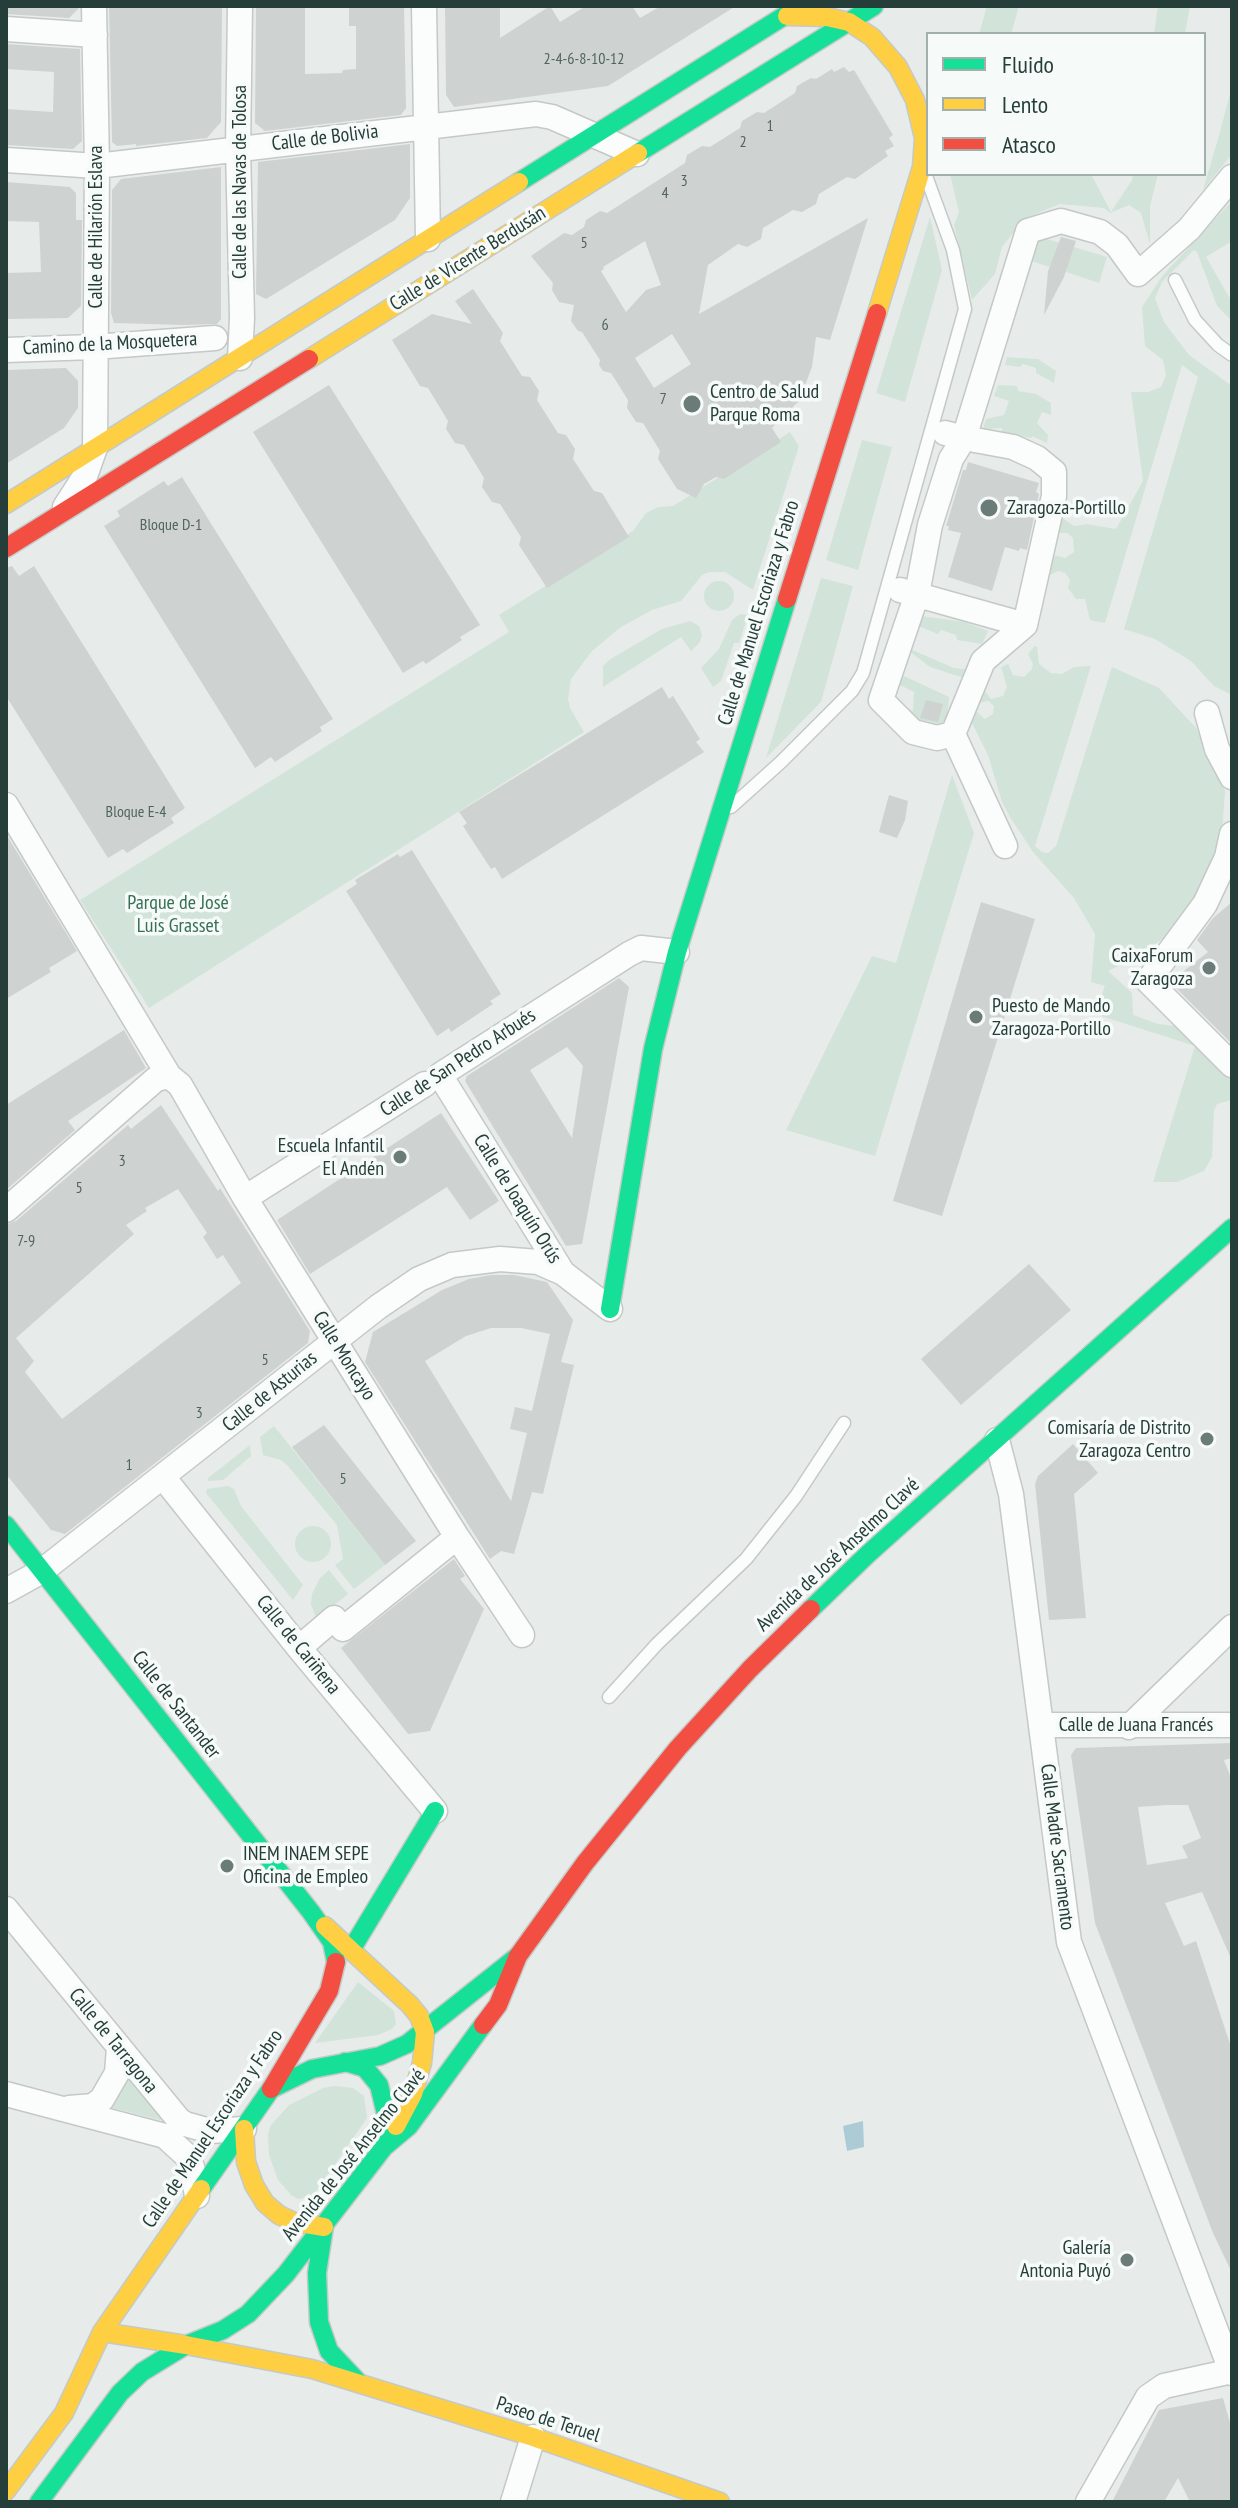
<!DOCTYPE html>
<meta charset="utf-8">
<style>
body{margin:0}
#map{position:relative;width:1238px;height:2508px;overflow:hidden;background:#e7ecea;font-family:"PT Sans Narrow",sans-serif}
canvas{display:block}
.frame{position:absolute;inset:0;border:8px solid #263e3a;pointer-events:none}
.legend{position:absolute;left:926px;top:32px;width:280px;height:144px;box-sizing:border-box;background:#f6faf8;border:2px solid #a3afac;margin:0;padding:10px 14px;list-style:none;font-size:24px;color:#263e3a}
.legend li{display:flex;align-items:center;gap:16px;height:40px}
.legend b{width:40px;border:2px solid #a3afac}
</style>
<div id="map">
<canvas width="1238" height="2508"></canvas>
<div class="frame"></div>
<ul class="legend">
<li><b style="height:10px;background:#16e098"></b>Fluido</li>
<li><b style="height:10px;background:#ffcf43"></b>Lento</li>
<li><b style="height:10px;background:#f24e42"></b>Atasco</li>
</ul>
</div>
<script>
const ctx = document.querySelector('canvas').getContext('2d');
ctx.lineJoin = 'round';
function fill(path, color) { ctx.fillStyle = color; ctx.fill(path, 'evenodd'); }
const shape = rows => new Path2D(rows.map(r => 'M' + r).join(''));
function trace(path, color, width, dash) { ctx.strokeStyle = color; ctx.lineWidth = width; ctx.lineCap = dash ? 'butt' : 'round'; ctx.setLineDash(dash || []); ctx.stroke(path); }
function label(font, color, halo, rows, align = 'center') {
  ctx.font = font + ' "PT Sans Narrow",sans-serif'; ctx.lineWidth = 7; ctx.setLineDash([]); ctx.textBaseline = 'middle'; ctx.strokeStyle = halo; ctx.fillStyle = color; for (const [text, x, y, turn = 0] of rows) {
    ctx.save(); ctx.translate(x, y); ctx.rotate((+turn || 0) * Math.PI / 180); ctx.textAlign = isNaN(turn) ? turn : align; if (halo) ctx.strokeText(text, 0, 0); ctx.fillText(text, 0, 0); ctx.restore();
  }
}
fill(shape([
 [987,6,1019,6,1011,34,979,34],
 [1158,6,1190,6,1185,34,1154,34],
 [1232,86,1232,154,1203,190,1220,132],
 [950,174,1091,174,1111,212,1132,180,1133,174,1158,174,1150,206,1150,244,1141,213,1129,205,1110,213,1104,208,1060,204,1025,218,1002,247,995,274,972,300,954,225,959,212],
 [1232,201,1232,241,1206,257,1232,302,1232,321,1217,306,1197,252,1194,250,1162,282,1155,298,1164,322,1189,355,1232,386,1232,695,1214,686,1191,661,1155,639,1124,629,1198,377,1182,365,1105,623,1090,620,1085,599,1076,599,1068,588,1070,580,1065,573,1058,571,1050,575,1045,570,1053,555,1065,558,1074,552,1073,538,1067,533,1057,533,1061,517,1074,526,1087,524,1116,529,1143,481,1131,392,1148,392,1161,387,1166,375,1163,360,1145,346,1142,307,1163,275],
 [930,217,942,270,905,402,876,393],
 [1037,236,1107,257,1099,283,1066,272,1069,252,1060,248,1049,267,1028,260],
 [1007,357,1038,359,1056,371,1054,383,1036,373,1036,368,1023,364,1020,367,1005,365],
 [998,385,1017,386,1018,391,1036,394,1051,403,1051,415,1042,412,1037,423,1048,435,1047,443,1032,436,1031,438,1002,432,1002,428,983,429,986,419,1004,415,1009,401,994,396],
 [790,432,799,446,753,590,725,572,709,572,702,575,681,601,652,610,621,627,592,651,571,679,568,699,570,708,584,732,149,1008,80,900,509,632,499,615,633,531,646,513,658,507,673,506],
 [862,440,892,447,858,570,826,560],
 [821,578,853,586,821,702,766,758],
 '704 596a15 15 0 1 1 30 0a15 15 0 1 1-30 0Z',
 [740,614,748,615,739,643,734,643,721,681,713,687,701,668,719,649,732,620],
 [921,616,964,622,988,631,982,644,957,640,956,635,941,630,938,634,918,626],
 [690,621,699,626,702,635,700,642,691,651,681,637,603,687,603,666,609,660,662,629],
 [1035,646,1037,647,1039,664,1051,673,1062,674,1074,667,1091,666,1035,846,1042,852,1048,853,1056,846,1112,667,1159,688,1197,729,1225,791,1221,845,1189,913,1167,936,1135,958,1108,971,1132,993,1133,1015,1158,1024,1176,1026,1214,1054,1232,1077,1232,1100,1217,1104,1214,1110,1212,1157,1204,1171,1177,1182,1153,1182,1195,1046,1095,1014,1105,986,1091,982,1095,934,1074,898,1033,852,1010,817,1002,802,988,755,969,717,971,713,977,712,985,719,993,714,994,706,988,701,973,704,981,686,991,699,1003,696,1007,687,1001,667,1008,664,1013,675,1024,677,1032,669,1033,664,1028,654],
 [910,649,954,668,970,670,967,679,930,667,909,651],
 [902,675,949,697,947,718,939,736,911,729,902,722,904,719,890,708,893,701,913,711,914,692,898,684],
 [952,775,974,833,875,1156,786,1130,872,956,896,963],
 [274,1426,385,1565,354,1589,335,1565,343,1559,337,1525,288,1466,281,1460,263,1455,260,1437],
 [250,1445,251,1456,223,1480,208,1481,208,1478],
 [228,1486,234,1489,241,1506,303,1585,293,1600,206,1493,207,1489],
 '295 1544a18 18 0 1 1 36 0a18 18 0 1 1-36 0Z',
 [329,1570,348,1594,317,1619,311,1605,312,1594,320,1578],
 [358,1982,394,2011,396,2024,392,2029,378,2035,315,2043],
 [126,2073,161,2119,160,2120,110,2107,120,2094],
 [334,2086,353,2088,364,2096,367,2118,313,2196,298,2199,291,2195,278,2180,269,2155,268,2134,271,2125,289,2105,323,2088]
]), '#d2e3d9');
fill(shape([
 [863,2121,864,2147,847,2151,843,2126]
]), '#adcbd5');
fill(shape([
 [6,6,79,6,79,8,69,18,6,14],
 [109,6,222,6,221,122,207,138,136,146,136,144,117,146,112,142],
 [256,6,305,6,305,74,342,73,343,70,356,69,356,26,349,26,349,6,404,6,406,108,401,115,265,131,255,123],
 [445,6,500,6,500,38,550,6,560,22,586,6,632,6,640,18,661,6,736,6,608,86,454,107,446,95],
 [6,44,80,49,82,141,73,149,6,145,6,109,53,112,54,72,6,69],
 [844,67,849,72,854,70,893,135,889,138,894,146,885,151,888,156,855,179,847,177,819,194,816,204,802,212,793,210,763,228,761,239,747,247,738,244,708,265,699,314,868,218,830,340,816,337,812,367,799,401,772,428,781,442,724,479,716,477,704,484,696,498,677,489,658,459,660,451,643,423,636,422,627,408,628,400,611,373,603,371,599,365,600,360,582,332,578,331,571,321,574,305,559,302,552,290,553,283,531,256,564,233,572,235,584,227,586,220,600,211,607,213,685,163,687,155,702,146,710,147,740,128,742,121,757,112,764,113,795,93,797,86,811,78,816,79,832,69,834,72],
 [645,241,661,285,646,290,626,312,601,271,604,269,603,267],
 [672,334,691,364,654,388,635,358],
 [410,144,410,198,395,220,266,299,256,294,258,162],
 [221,167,221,319,217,324,183,325,114,323,111,313,112,190,121,179],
 [6,182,70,187,76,193,76,220,82,220,81,306,68,318,6,319,6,273,41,272,39,222,6,221],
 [1061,237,1076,241,1064,277,1044,315,1048,271],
 [473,289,503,333,500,341,522,376,530,377,539,391,537,400,558,433,566,435,575,449,573,459,594,491,602,493,629,537,547,588,519,545,521,537,500,504,492,502,482,487,484,478,464,445,455,443,446,429,448,421,428,388,420,386,392,340,432,314,472,324,455,301],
 [66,368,78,381,78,408,64,428,6,464,6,370],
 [329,385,480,625,460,637,462,640,426,664,423,661,403,673,253,432],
 [968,462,1039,483,1036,492,1039,494,1027,550,1020,548,1019,551,1005,547,992,591,948,577,961,533,948,530,949,526,946,526,963,470,966,470],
 [182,477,333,719,320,727,322,731,275,762,271,757,255,768,104,526,120,516,117,511,164,481,168,486],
 [12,566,19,576,34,566,185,808,171,818,174,823,127,853,123,849,108,858,6,696,6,568],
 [662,687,669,699,673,696,700,739,696,742,704,752,502,879,495,867,491,869,463,826,467,823,459,812],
 [926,700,943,704,938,722,920,718],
 [889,795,908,801,905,820,897,838,879,832],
 [6,834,77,951,49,968,51,972,6,999],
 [412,850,501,994,490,1001,493,1004,451,1032,449,1028,437,1036,346,891,357,884,355,880,398,854,400,857],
 [981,902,1035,919,942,1216,893,1201],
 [1232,902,1232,1044,1170,982,1208,952,1197,940,1213,918],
 [619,978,629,987,582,1244,566,1246,465,1081,467,1076],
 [567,1047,583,1066,572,1138,530,1070],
 [124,1030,146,1068,68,1121,75,1130,6,1190,6,1105],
 [161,1105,218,1191,220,1188,310,1331,308,1343,65,1534,51,1530,6,1474,6,1225,16,1221,128,1125,131,1129],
 [178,1189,207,1233,203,1237,217,1259,223,1255,241,1283,62,1419,25,1372,34,1361,16,1338,134,1234,126,1225,147,1211,145,1208],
 [441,1113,499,1201,470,1220,447,1187,310,1274,277,1220],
 [1029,1264,1071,1310,961,1405,921,1359],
 [491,1275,514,1275,547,1282,573,1320,561,1362,574,1365,543,1494,532,1492,514,1554,501,1551,490,1559,365,1362,373,1332,442,1290,469,1279],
 [491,1328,521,1328,550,1334,532,1411,515,1407,510,1429,527,1433,511,1501,425,1361,466,1336],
 [324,1425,416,1541,385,1565,292,1447],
 [1073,1444,1098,1473,1074,1494,1086,1618,1049,1620,1035,1484,1038,1476],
 [454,1559,465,1576,460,1579,484,1609,430,1731,408,1734,341,1648],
 [1232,1743,1232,1758,1224,1760,1232,1781,1232,1961,1202,1892,1165,1903,1184,1946,1196,1941,1232,2050,1232,2273,1213,2233,1095,1923,1071,1755,1076,1748],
 [1167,1805,1188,1805,1201,1838,1182,1846,1188,1858,1147,1865,1138,1807],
 [1223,2398,1232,2430,1232,2502,1190,2502,1178,2478,1164,2502,1112,2502,1159,2410]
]), '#ced3d1');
const lane = shape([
 [1175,280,1195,320,1218,345,1232,355],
 [731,807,781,762,852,691,863,673,965,309,953,250,926,176],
 [609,1697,657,1644,746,1559,796,1496,844,1423]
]);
const street = shape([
 [424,6,428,239],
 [6,29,95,35],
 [6,160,97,166,536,114,552,117,637,154],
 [6,350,94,347,215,338],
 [240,358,242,318,238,149,240,6],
 [945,433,964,438,1013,447,1037,458,1054,472,1054,496,1025,625,983,661,953,734,937,738,913,732,881,700,917,594,930,525,951,459,964,438,1028,231,1061,221,1100,232,1117,245,1138,274,1189,229,1232,177],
 [65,507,85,476,95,448,97,166,94,6],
 [900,590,1025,625],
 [1207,713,1217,749,1232,777],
 [953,734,1005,846],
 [6,805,169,1076],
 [1232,834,1227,857,1205,904,1148,981,1232,1065],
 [169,1076,180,1085,245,1198,457,1537,522,1635],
 [245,1198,425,1084],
 [6,1210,156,1079,169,1076],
 [610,1309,563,1273,440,1075,629,954,641,948,677,952],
 [997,1440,1011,1494,1069,1942,1232,2373],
 [163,1477,299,1648,435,1811],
 [6,1591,42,1571,378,1307,419,1279,452,1265,500,1259,538,1262,563,1273],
 [299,1648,334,1618,343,1629,457,1537],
 [1041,1725,1232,1725],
 [1129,1727,1232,1627],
 [6,1909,179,2120,185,2124,210,2131,244,2129],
 [6,2094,165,2136,187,2156,192,2167,197,2196],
 [69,2108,93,2106,102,2099,117,2073,119,2048],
 [513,2502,533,2437],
 [1088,2502,1148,2397,1164,2386,1232,2371]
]);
const fast = shape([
 [638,153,874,6],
 [519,182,800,6],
 [610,1309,653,1049,677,952,787,599],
 [6,1525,311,1912,332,1942,336,1962],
 [811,1609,868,1554,1232,1228],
 [351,1950,435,1811],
 [345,2062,365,2068,379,2085,386,2114,384,2147],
 [201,2189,271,2089,312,2069,380,2056,407,2044,518,1956],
 [324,2227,317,2273,319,2322,329,2351,358,2382],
 [39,2502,120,2393,142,2372,186,2345,223,2330,248,2314,286,2274,384,2147,409,2126,483,2025]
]);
const slow = shape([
 [787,16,827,17,849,22,872,37,898,67,915,100,924,138,922,167,877,313],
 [309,359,638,153],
 [6,504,519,182],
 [325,1926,410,2005,419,2016,425,2032,422,2063,413,2094,396,2126],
 [244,2129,246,2162,254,2185,265,2203,279,2215,294,2222,324,2227],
 [102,2332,186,2345],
 [186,2345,312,2369,533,2437,720,2502],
 [6,2491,64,2413,102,2332,201,2189]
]);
const jam = shape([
 [6,548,309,359],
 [787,599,877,313],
 [483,2025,498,2005,518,1956,585,1863,678,1748,750,1669,811,1609],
 [271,2089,329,1991,336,1962]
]);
trace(lane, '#c4c9c7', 15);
trace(street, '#c4c9c7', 27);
trace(fast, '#c4cac8', 21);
trace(slow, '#c4cac8', 21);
trace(jam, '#c4cac8', 21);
trace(lane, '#fbfcfc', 12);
trace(street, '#fbfcfc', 24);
trace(fast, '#16e098', 18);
trace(slow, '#ffcf43', 18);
trace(jam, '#f24e42', 18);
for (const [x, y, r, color] of [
 [692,404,10,"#6a7b78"],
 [989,508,10,"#6a7b78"],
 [1209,968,8,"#6a7b78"],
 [976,1017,8,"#6a7b78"],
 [400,1157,8,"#6a7b78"],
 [1207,1439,8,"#6a7b78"],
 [227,1866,8,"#6a7b78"],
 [1127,2260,8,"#6a7b78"]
]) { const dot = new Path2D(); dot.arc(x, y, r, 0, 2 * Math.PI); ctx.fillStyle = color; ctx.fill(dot); trace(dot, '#f6faf8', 3); }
label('16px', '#516460', null, [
 ["2-4-6-8-10-12",584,59],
 ["1",770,126],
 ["2",743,142],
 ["3",684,181],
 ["4",665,193],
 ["5",584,243],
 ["6",605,325],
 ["7",663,399],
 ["Bloque D-1",171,525],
 ["Bloque E-4",136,812],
 ["3",122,1161],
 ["5",79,1188],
 ["7-9",26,1241],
 ["5",265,1360],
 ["3",199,1413],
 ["1",129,1465],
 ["5",343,1479]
]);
label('20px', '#263e3a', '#f6faf8', [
 ["Calle de Bolivia",325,138,-7],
 ["Calle de las Navas de Tolosa",240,182,-90],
 ["Calle de Hilarión Eslava",96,227,-90],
 ["Calle de Vicente Berdusán",468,259,-32],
 ["Camino de la Mosquetera",110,344,-3],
 ["Calle de Manuel Escoriaza y Fabro",759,613,-73],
 ["Calle de San Pedro Arbués",458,1063,-33],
 ["Calle de Joaquín Orús",517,1199,58],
 ["Calle Moncayo",344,1356,58],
 ["Calle de Asturias",270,1392,-39],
 ["Avenida de José Anselmo Clavé",838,1555,-43],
 ["Calle de Cariñena",298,1645,51],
 ["Calle de Santander",176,1705,52],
 ["Calle de Juana Francés",1136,1725],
 ["Calle Madre Sacramento",1057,1847,83],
 ["Calle de Tarragona",113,2041,51],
 ["Calle de Manuel Escoriaza y Fabro",213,2129,-56],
 ["Avenida de José Anselmo Clavé",354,2155,-51],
 ["Paseo de Teruel",548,2420,18]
]);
label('20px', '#263e3a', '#f6faf8', [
 ["Centro de Salud",710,392],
 ["Parque Roma",710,415],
 ["Zaragoza-Portillo",1007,508],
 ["CaixaForum",1193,956,"right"],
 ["Zaragoza",1193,979,"right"],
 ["Puesto de Mando",992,1006],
 ["Zaragoza-Portillo",992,1029],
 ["Escuela Infantil",384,1146,"right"],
 ["El Andén",384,1169,"right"],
 ["Comisaría de Distrito",1191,1428,"right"],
 ["Zaragoza Centro",1191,1451,"right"],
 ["INEM INAEM SEPE",243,1854],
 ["Oficina de Empleo",243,1877],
 ["Galería",1111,2248,"right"],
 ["Antonia Puyó",1111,2271,"right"]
], 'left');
label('20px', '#357152', '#f6faf8', [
 ["Parque de José",178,903],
 ["Luis Grasset",178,926]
]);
</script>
